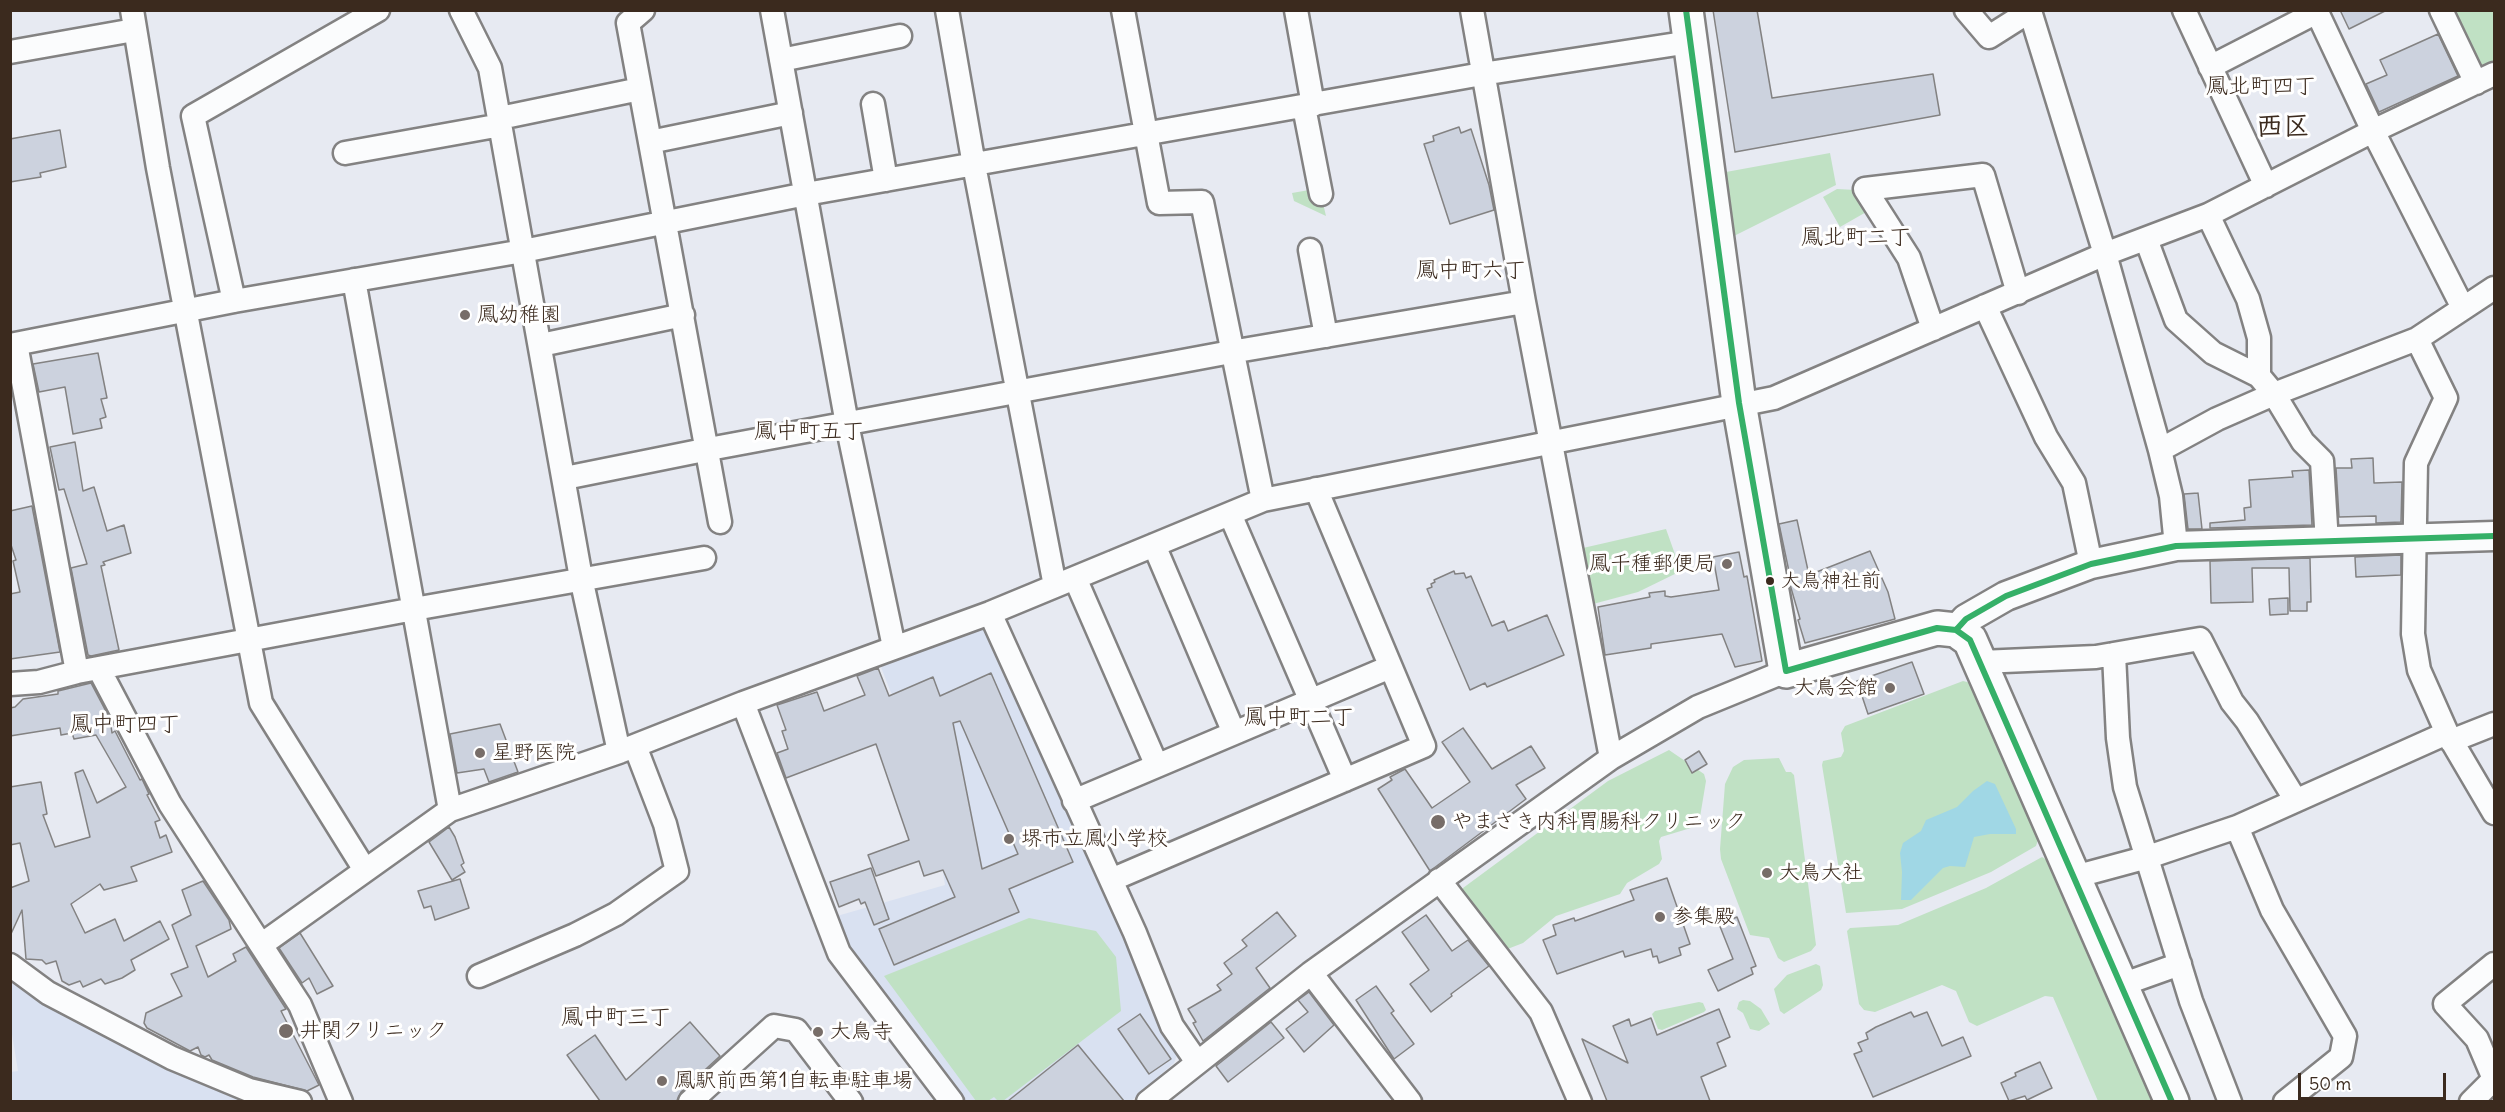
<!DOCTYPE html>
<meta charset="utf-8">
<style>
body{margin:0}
#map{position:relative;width:2505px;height:1112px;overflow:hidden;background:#e7eaf2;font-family:Delius,sans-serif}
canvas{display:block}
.frame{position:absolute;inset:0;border:12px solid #3b2a1e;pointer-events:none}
.scale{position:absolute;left:2298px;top:1073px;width:148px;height:27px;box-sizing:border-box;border:3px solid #3b2a1e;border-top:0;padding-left:8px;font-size:18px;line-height:21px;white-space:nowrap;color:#3b2a1e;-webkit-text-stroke:4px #fff;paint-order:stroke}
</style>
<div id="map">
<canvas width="2505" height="1112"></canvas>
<div class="frame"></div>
<div class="scale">50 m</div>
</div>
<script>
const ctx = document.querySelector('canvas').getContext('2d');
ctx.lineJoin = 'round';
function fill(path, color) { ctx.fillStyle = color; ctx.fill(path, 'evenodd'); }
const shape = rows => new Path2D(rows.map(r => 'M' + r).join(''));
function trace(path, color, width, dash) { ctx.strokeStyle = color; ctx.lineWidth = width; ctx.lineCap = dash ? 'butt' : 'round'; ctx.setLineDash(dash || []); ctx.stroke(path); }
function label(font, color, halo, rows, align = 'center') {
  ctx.font = font + ' Delius,"Klee One",sans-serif'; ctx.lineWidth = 6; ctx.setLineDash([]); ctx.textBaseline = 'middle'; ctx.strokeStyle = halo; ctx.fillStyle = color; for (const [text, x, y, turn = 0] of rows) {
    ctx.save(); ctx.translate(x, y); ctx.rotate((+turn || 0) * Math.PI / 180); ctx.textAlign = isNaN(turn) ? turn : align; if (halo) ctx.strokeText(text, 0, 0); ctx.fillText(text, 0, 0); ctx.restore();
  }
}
fill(shape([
 [975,624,989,629,1140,972,1162,1028,1177,1055,1174,1063,1131,1101,960,1101,841,943,830,918,945,885,930,793,879,662],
 [10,975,271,1101,11,1101,11,1072,18,1071,11,1028]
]), '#d9e1f1');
fill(shape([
 [2449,11,2494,11,2494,64,2484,68,2474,65],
 [1830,153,1836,185,1734,236,1726,172],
 [1315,189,1322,199,1326,216,1294,201,1292,193],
 [1837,189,1856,190,1868,211,1840,227,1823,197],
 [1666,529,1681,571,1638,592,1593,604,1583,548],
 [1963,681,1971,683,2038,840,2036,846,1991,872,1902,909,1846,913,1822,765,1823,761,1841,757,1844,751,1841,733,1845,726],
 [1669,750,1704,774,1706,781,1699,823,1694,827,1661,837,1659,841,1662,859,1659,864,1627,883,1620,894,1556,916,1523,943,1505,950,1463,898,1463,888,1608,781],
 [1779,758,1786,772,1791,772,1794,775,1816,945,1811,951,1784,962,1778,958,1769,938,1750,935,1721,859,1720,849,1725,784,1733,767,1744,760],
 [2042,857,2047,860,2152,1101,2098,1101,2053,997,2045,996,1977,1026,1969,1022,1956,991,1942,985,1875,1012,1864,1010,1859,1004,1847,931,1850,928,1898,925,1986,888],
 [1029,918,1096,931,1116,957,1121,1011,1003,1101,998,1101,994,1097,988,1101,976,1101,884,976],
 [1816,964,1820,966,1823,985,1821,990,1784,1014,1780,1011,1774,989,1787,975],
 [1743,1000,1750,1001,1761,1009,1770,1024,1759,1031,1750,1029,1743,1013,1737,1009,1739,1002],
 [1699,1002,1703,1003,1706,1010,1704,1012,1662,1030,1658,1029,1652,1014,1655,1011]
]), '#c0e1c4');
fill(shape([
 [1987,781,1995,784,2016,829,2016,834,1990,834,1974,837,1965,867,1950,866,1943,868,1911,900,1901,900,1902,872,1900,853,1903,843,1921,831,1926,820,1957,807,1973,791]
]), '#a0d7e5');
const building = shape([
 [1713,10,1757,10,1772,98,1933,74,1940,115,1735,152,1713,10],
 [2340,10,2387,10,2349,29,2340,10],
 [2438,34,2458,76,2379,112,2366,84,2387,75,2380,60,2438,34],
 [1459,127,1461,133,1471,129,1489,185,1494,210,1450,224,1424,144,1434,141,1433,136,1459,127],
 [60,130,66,167,40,173,41,177,10,182,10,139,60,130],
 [98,353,107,398,101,399,106,417,100,419,102,428,73,434,65,387,39,392,33,364,98,353],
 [75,442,83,491,94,487,107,531,124,525,131,553,103,562,105,565,101,566,119,650,91,656,88,655,71,568,87,564,64,489,59,490,50,447,75,442],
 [2373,458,2374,483,2402,482,2401,522,2376,523,2376,516,2339,517,2336,468,2352,468,2351,459,2373,458],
 [2309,470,2312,525,2210,528,2210,523,2245,520,2244,508,2251,507,2249,480,2293,477,2292,471,2309,470],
 [2198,493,2202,529,2188,529,2184,494,2198,493],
 [32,506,60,652,10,659,10,594,20,592,13,561,16,560,10,542,10,511,32,506],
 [1797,520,1809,575,1870,551,1888,592,1895,619,1805,643,1798,620,1800,619,1789,581,1791,581,1779,524,1797,520],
 [1739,552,1744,577,1747,576,1762,661,1735,667,1722,634,1651,644,1651,648,1605,655,1598,607,1650,597,1649,593,1665,591,1665,596,1671,597,1719,590,1713,557,1739,552],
 [2401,555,2401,575,2356,577,2355,557,2401,555],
 [2310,558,2311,602,2307,602,2307,611,2290,611,2289,568,2252,568,2253,602,2211,603,2210,561,2310,558],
 [1454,571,1455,574,1464,573,1466,578,1471,576,1492,626,1504,621,1508,631,1547,615,1564,655,1487,687,1485,683,1470,690,1427,589,1432,587,1431,584,1435,582,1434,580,1454,571],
 [2288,598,2288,614,2270,615,2269,599,2288,598],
 [1912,662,1924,694,1868,714,1857,681,1912,662],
 [878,668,889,696,933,677,940,696,991,673,1073,862,1009,889,1019,912,894,965,879,929,955,897,943,870,924,876,919,861,876,876,868,855,909,840,876,744,786,778,777,753,788,749,782,731,786,730,777,705,817,692,824,711,865,695,857,676,878,668],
 [960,721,1018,854,982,869,953,723,960,721],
 [91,683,110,719,112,733,115,731,140,780,142,779,149,794,147,795,160,820,155,822,160,838,166,835,172,852,131,867,137,881,104,890,100,884,71,904,85,933,115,919,124,941,160,921,169,939,131,960,135,970,122,978,105,984,101,979,83,987,80,981,69,985,62,981,56,961,46,964,42,960,26,959,22,910,10,936,10,888,29,881,20,843,10,845,10,787,41,782,47,814,43,815,55,847,90,837,75,773,83,770,97,803,126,787,96,735,74,739,72,733,61,735,60,728,10,736,10,708,15,707,23,699,58,694,58,691,91,683],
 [500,724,518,772,489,782,484,769,457,773,450,734,500,724],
 [1463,728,1492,769,1531,746,1545,768,1516,785,1526,799,1430,871,1378,789,1392,780,1390,777,1405,769,1432,808,1470,782,1442,742,1463,728],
 [1699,751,1707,764,1692,773,1685,760,1699,751],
 [449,827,455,837,464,863,461,865,465,872,452,880,429,842,449,827],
 [871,868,889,919,874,925,865,902,861,904,859,899,839,907,830,882,871,868],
 [1667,878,1690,944,1679,948,1681,955,1659,963,1657,956,1653,957,1651,949,1625,957,1623,951,1557,974,1543,940,1556,935,1553,925,1574,918,1575,921,1634,900,1630,890,1667,878],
 [460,879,469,908,435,920,431,906,424,908,418,891,460,879],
 [203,881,229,920,231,929,196,946,208,977,236,961,233,954,246,947,286,1009,281,1011,319,1085,307,1091,253,1077,212,1060,209,1055,205,1057,201,1055,198,1047,190,1051,147,1028,144,1023,146,1013,182,996,171,974,188,967,172,925,191,915,182,890,203,881],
 [1277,912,1296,936,1256,968,1270,988,1203,1041,1193,1023,1196,1022,1188,1009,1221,990,1217,985,1232,974,1224,963,1247,946,1242,940,1277,912],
 [1426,915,1452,951,1468,940,1489,966,1451,994,1452,996,1431,1012,1410,984,1429,970,1402,932,1426,915],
 [1737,917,1756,966,1751,968,1753,974,1718,991,1708,970,1733,959,1719,924,1737,917],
 [300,933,333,986,317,994,309,978,302,983,279,948,300,933],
 [1376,986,1394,1011,1391,1013,1414,1044,1394,1059,1356,1000,1376,986],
 [1309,992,1334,1025,1304,1052,1286,1029,1308,1012,1298,1000,1309,992],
 [1719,1009,1730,1037,1717,1043,1726,1066,1701,1077,1710,1101,1607,1101,1582,1039,1628,1063,1613,1026,1629,1019,1631,1026,1651,1018,1657,1035,1719,1009],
 [1911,1012,1914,1017,1927,1012,1942,1046,1963,1037,1971,1056,1873,1097,1854,1054,1862,1051,1858,1043,1868,1039,1866,1033,1876,1027,1911,1012],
 [1140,1014,1171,1059,1149,1074,1118,1029,1140,1014],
 [690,1022,720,1056,681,1092,677,1101,600,1101,567,1055,595,1035,626,1080,690,1022],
 [1271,1022,1284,1038,1228,1082,1216,1066,1271,1022],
 [1078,1045,1124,1101,1008,1101,1078,1045],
 [2040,1062,2052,1088,2027,1100,2025,1096,2009,1101,2001,1083,2016,1076,2015,1073,2040,1062]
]);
fill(building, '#ccd2de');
trace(building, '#838282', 1.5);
const minor = shape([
 [132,10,158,168,261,703,365,870],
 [461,10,490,68,581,578,619,752],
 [643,10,628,23,720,522],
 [772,10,847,424,894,647],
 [947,10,974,165,1055,586],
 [1123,10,1159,203,1202,202,1263,500],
 [1296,10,1313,105],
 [1472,10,1524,302,1611,758],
 [1966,10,1989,37,2030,11,2105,254,2160,450,2171,496,2176,546],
 [2184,10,2266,186],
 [2316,10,2373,131,2463,308],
 [2441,10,2476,83],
 [10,52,134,30],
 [781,60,900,36],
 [2210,67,2317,12],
 [873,104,886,180],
 [1304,107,1321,194],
 [500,118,640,89],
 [650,142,791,113],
 [345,153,501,125],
 [2208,215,2248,299,2259,338,2259,376,2274,394,2303,442,2322,461,2327,543],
 [2146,239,2176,320,2213,353,2259,376],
 [1310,250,1326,336],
 [354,280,450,810],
 [234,301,193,116,378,10],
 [1985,306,2046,437,2074,483,2091,564],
 [1933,329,1909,258,1865,189,1983,175,2018,293],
 [2417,339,2446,398,2416,463,2413,634,2419,670,2447,733,2494,813],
 [16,344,77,672],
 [10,345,234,301,523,251,806,194,1482,74,1690,42],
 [541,345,683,315],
 [2160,450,2217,419,2274,394,2417,339,2494,288],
 [565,478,709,449,1231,352,1524,302],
 [1230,514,1345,780],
 [1154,545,1234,733],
 [1075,578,1157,766],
 [990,613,1135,933,1172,1026,1197,1062],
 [2114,654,2118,738,2125,787,2191,1001,2230,1102],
 [1981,662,2096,657,2200,639,2232,702,2247,721,2295,799],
 [99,669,170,804,261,945,450,810,619,752,743,703,990,613,1263,500,1774,398,2105,254,2208,215,2373,131,2494,74],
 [10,684,39,682,77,672,414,609,704,558],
 [743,703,839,953,952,1102],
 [2451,741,2494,724],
 [1074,801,1390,667],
 [2237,827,2272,910,2345,1036,2341,1057,2285,1102],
 [2074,877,2148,857,2237,827,2447,733],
 [1111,880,1424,746,1316,489],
 [1439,880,1541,1012,1580,1102],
 [261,945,300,1005,341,1102],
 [2494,964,2445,1004,2477,1039,2494,1079],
 [10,965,48,993,172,1058,249,1090,300,1102],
 [1311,973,1410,1102],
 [479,976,575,935,616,914,677,871,665,824,635,746],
 [2121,985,2180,964],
 [690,1102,774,1026,796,1030,851,1102],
 [1148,1102,1311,973,1611,758,1698,707,1786,671],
 [2471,1102,2494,1079]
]);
const tertiary = shape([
 [1956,630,1966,619,2006,596,2091,564,2176,546,2494,536]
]);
const primary = shape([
 [1686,10,1739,403,1786,671,1937,628,1956,630,1970,640,2172,1102]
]);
trace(minor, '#838282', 27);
trace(tertiary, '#838282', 33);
trace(primary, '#838282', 38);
trace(minor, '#fbfcfd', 22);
trace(tertiary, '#fbfcfd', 28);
trace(primary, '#fbfcfd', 33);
trace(shape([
 [1686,10,1739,403,1786,671,1937,628,1956,630,1970,640,2172,1102],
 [1956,630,1966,619,2006,596,2091,564,2176,546,2494,536]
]), '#35b068', 6);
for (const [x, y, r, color] of [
 [465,315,6,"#776d68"],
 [1727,564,6,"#776d68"],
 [1770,581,5,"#3b2a1e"],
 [1890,688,6,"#776d68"],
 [480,753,6,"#776d68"],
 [1438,822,8,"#776d68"],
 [1009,839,6,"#776d68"],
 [1767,873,6,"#776d68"],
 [1660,917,6,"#776d68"],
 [286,1031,8,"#776d68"],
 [818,1032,6,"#776d68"],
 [662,1081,6,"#776d68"]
]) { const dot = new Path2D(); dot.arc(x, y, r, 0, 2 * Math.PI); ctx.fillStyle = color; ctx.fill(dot); trace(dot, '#fff', 2); }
label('20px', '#3b2a1e', '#fff', [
 ["大鳥神社前",1781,581]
], 'left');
label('21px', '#3b2a1e', '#fff', [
 ["鳳幼稚園",477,315],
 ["鳳千種郵便局",1715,564,"right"],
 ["大鳥会館",1878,688,"right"],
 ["星野医院",492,753],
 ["やまさき内科胃腸科クリニック",1452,822],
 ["堺市立鳳小学校",1021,839],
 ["大鳥大社",1779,873],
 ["参集殿",1672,917],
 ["井関クリニック",300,1031],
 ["大鳥寺",830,1032],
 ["鳳駅前西第1自転車駐車場",674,1081]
], 'left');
label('22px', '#3b2a1e', '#fff', [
 ["鳳北町四丁",2261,87],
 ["鳳北町二丁",1856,238],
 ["鳳中町六丁",1471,271],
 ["鳳中町五丁",809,432],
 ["鳳中町二丁",1299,718],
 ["鳳中町四丁",125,725],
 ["鳳中町三丁",616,1018]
]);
label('bold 27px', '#3b2a1e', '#fff', [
 ["西区",2283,127]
]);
</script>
